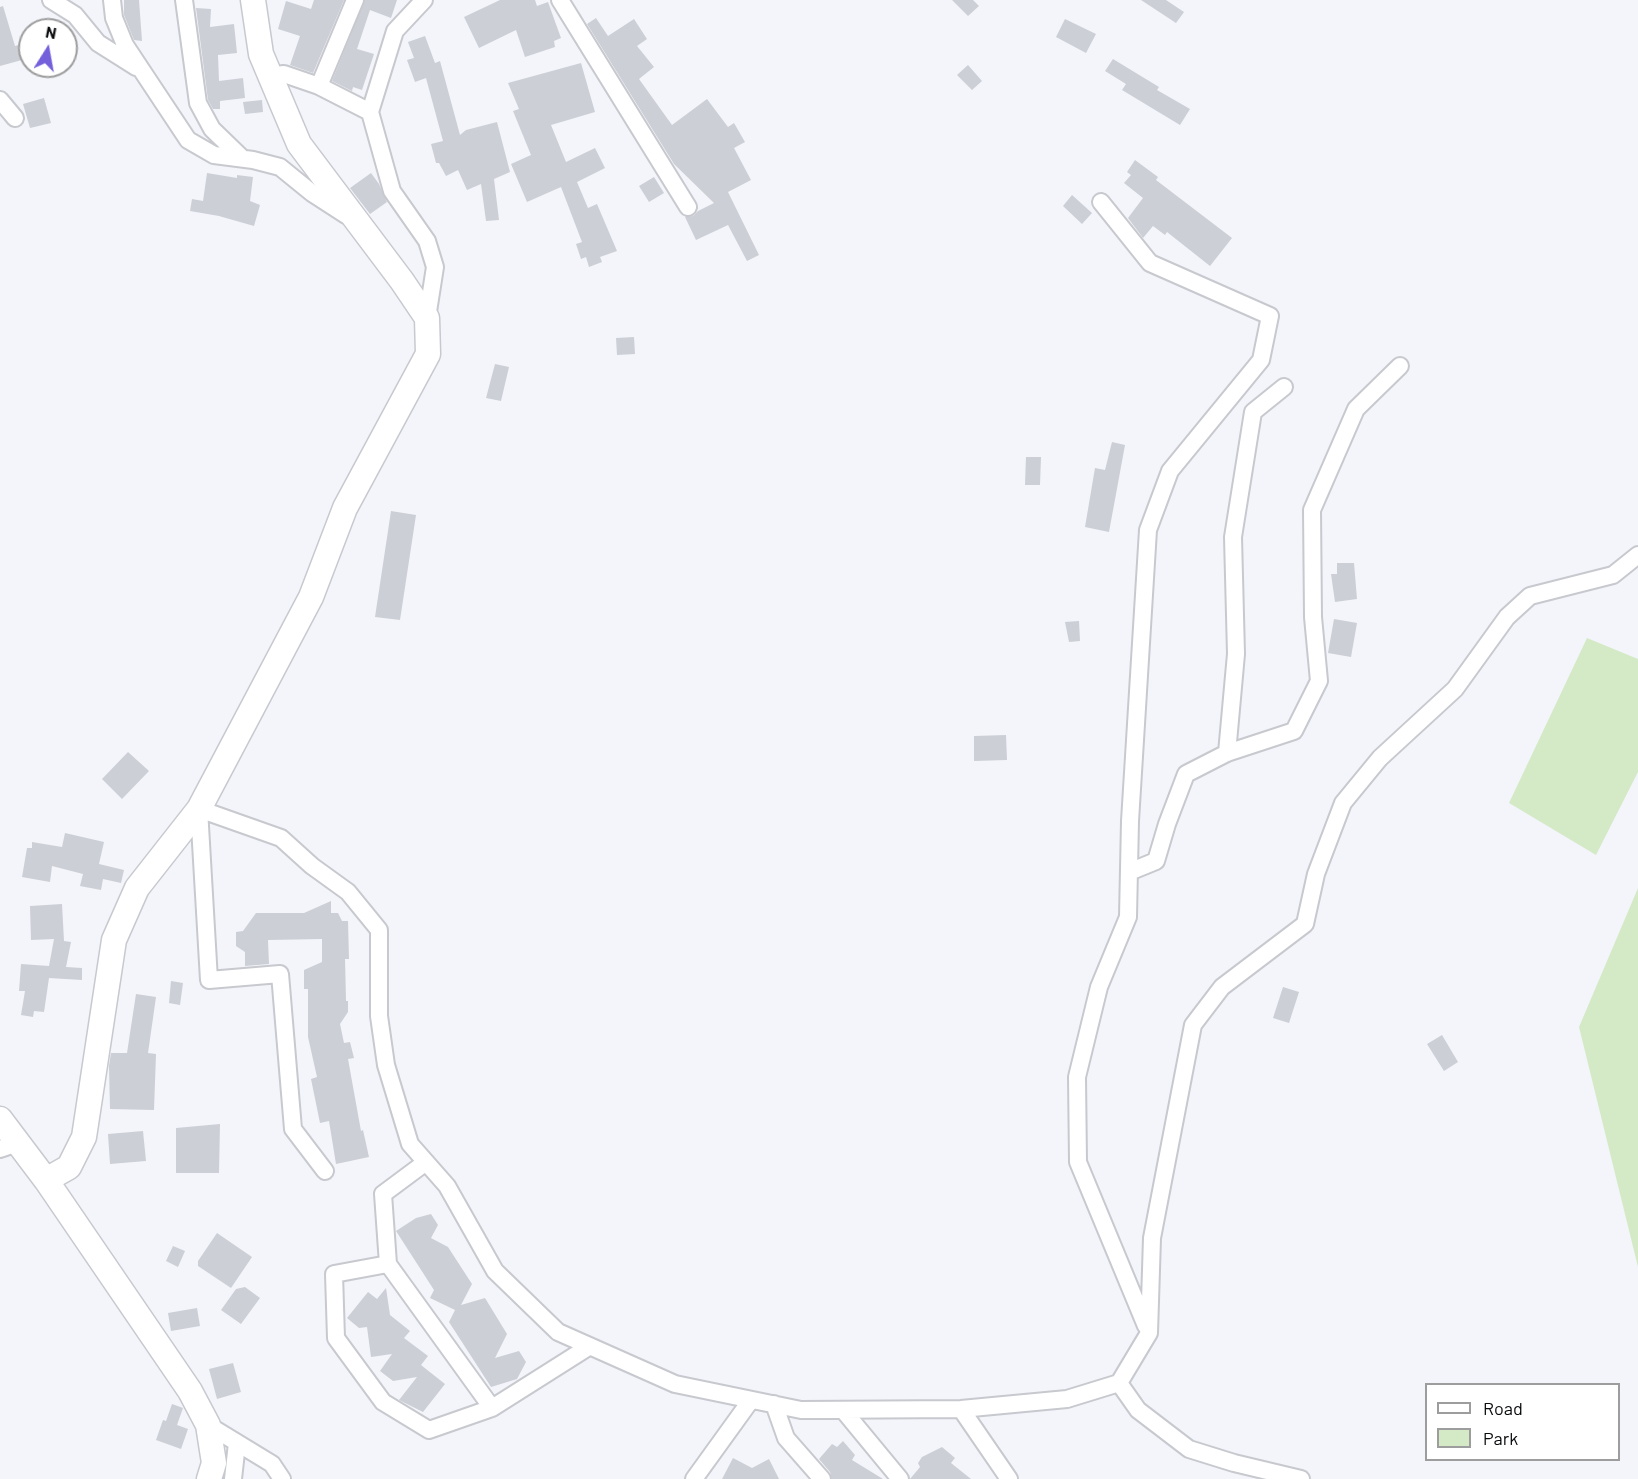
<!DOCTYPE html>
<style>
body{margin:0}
#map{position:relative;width:1638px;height:1479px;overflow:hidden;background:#f3f5fb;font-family:Barlow,sans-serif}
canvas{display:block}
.legend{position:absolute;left:1425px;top:1383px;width:195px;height:78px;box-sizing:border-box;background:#fff;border:2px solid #9d9d9e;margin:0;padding:8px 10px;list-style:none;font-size:18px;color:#0a0b0d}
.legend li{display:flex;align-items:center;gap:12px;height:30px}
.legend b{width:30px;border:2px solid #9d9d9e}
.north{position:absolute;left:18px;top:18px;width:60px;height:60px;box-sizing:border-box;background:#fff;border:2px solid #9d9d9e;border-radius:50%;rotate:11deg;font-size:16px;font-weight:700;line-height:24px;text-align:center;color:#0a0b0d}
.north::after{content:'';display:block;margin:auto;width:21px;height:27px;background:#7460db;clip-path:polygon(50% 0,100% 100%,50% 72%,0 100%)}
</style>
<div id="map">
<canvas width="1638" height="1479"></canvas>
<ul class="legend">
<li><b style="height:8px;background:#fff"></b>Road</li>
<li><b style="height:16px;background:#d4eac6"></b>Park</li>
</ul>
<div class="north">N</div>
</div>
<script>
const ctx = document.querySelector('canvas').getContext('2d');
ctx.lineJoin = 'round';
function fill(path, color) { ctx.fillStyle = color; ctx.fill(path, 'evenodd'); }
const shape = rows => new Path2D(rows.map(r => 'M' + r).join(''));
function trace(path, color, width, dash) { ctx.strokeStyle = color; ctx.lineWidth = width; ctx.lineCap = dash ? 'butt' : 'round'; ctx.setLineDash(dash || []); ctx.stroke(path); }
fill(shape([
 [1587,638,1638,659,1638,772,1596,855,1509,803],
 [1638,888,1638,1267,1579,1027]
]), '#d4eac6');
fill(shape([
 [124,0,139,0,142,41,134,40,124,15],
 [314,0,344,0,313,73,290,65,300,36,278,29,286,1,311,9],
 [365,0,397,0,391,18,370,10,357,49,374,54,362,90,353,87,352,91,332,81],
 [500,0,535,0,537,6,548,2,561,38,554,41,555,47,525,57,516,30,479,48,464,17],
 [952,0,973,0,979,6,968,16],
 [1141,0,1166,0,1184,12,1176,23],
 [3,6,15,46,25,43,29,58,0,66,0,7],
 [196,8,211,9,210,27,234,24,237,53,218,55,219,81,243,78,245,98,220,101,220,109,213,109,208,100],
 [596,18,608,36,634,19,647,39,637,46,654,67,639,79,672,125,707,99,728,127,734,123,745,142,734,148,751,180,728,192,759,255,747,261,728,225,696,240,685,217,693,216,698,211,714,203,674,164,587,24],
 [1065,19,1096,34,1086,53,1056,37],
 [425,36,435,63,440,61,460,135,466,130,497,122,510,172,494,179,499,220,486,221,481,184,467,190,458,170,446,176,439,163,436,163,431,144,443,141,426,78,415,82,407,60,414,58,408,42],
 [1113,59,1159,87,1157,90,1190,109,1180,125,1122,90,1126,84,1105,71],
 [581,63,595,112,551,125,566,162,595,148,605,168,577,182,588,208,597,204,617,251,600,257,602,262,589,267,586,257,581,259,576,244,582,242,561,187,527,202,511,164,531,155,513,111,519,109,508,83],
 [968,65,982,81,972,90,957,75],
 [44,98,51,123,30,128,23,104],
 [262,100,263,112,245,114,243,102],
 [1135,160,1158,177,1156,180,1232,238,1210,266,1167,232,1165,235,1153,226,1143,238,1128,218,1143,198,1124,183,1131,175,1127,172],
 [207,173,237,178,237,175,253,177,250,201,260,205,254,226,219,216,190,211,192,199,203,201],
 [371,173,379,184,387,202,370,214,350,188],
 [654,177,664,193,649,202,639,186],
 [1072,195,1092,213,1082,224,1063,206],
 [634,337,635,354,617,355,616,338],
 [495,364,509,367,501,401,486,398],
 [1112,442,1125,445,1109,532,1085,527,1095,468,1105,470],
 [1026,457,1041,457,1040,485,1025,485],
 [391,511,416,515,400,620,375,617],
 [1337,563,1354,563,1357,599,1335,602,1331,574,1337,574],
 [1334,619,1357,623,1351,657,1328,653],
 [1079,621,1080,641,1069,642,1065,622],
 [1006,735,1007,760,974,761,974,736],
 [128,752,149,771,122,799,102,779],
 [65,833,104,842,99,864,124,870,121,883,103,879,101,890,80,886,83,874,52,866,50,882,22,877,27,848,32,848,32,842,62,847],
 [331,901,331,913,338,913,342,921,348,921,349,959,345,959,346,1001,348,1001,348,1012,340,1024,344,1043,350,1042,354,1058,348,1059,361,1131,363,1130,369,1157,336,1164,329,1121,320,1123,311,1079,317,1077,308,1037,308,989,304,989,304,970,322,962,322,939,268,940,269,964,245,966,245,952,236,946,236,932,243,931,256,913,304,913],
 [62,904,64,941,71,942,66,967,82,968,82,980,49,978,44,1012,34,1011,33,1017,21,1015,25,991,19,991,21,964,49,966,54,939,31,940,30,906],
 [171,981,183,983,180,1005,169,1003],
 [1283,987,1299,992,1289,1023,1273,1018],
 [136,994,156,997,148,1053,156,1054,154,1110,110,1109,109,1066,111,1053,127,1053],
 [1442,1035,1458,1062,1444,1071,1427,1044],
 [220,1124,219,1173,176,1173,176,1128],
 [143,1131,146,1161,110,1164,108,1134],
 [431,1214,438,1225,431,1238,448,1247,472,1284,461,1305,485,1298,507,1334,495,1358,519,1351,526,1362,517,1379,491,1387,449,1322,455,1310,430,1298,434,1290,396,1231,416,1218],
 [217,1233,252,1257,231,1288,198,1266,198,1261],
 [173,1246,185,1251,178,1267,166,1261],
 [245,1287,260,1298,241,1324,221,1310,236,1289],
 [386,1288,390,1315,410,1331,404,1338,428,1356,421,1365,445,1384,423,1412,399,1400,417,1377,393,1381,380,1371,392,1354,371,1357,367,1327,359,1328,347,1318,368,1292,377,1299],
 [197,1308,200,1326,171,1331,168,1313],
 [233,1363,241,1392,217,1399,209,1369],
 [172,1404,183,1408,177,1425,188,1429,181,1449,156,1440,163,1420,166,1421],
 [843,1441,855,1455,852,1460,883,1479,832,1479,830,1472,819,1459,832,1444,837,1447],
 [942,1447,955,1458,951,1463,971,1479,910,1479,920,1467,918,1463,922,1457],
 [733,1458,752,1468,769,1459,779,1479,722,1479]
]), '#cccfd5');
const minor = shape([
 [51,0,75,15,98,43,136,67],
 [112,0,114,18,125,45,188,140,214,155,253,160,280,167,312,193,346,215],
 [184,0,198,103,212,129,242,158],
 [424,0,395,31,370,112,392,191,427,241,435,267,427,318],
 [560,0,688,207],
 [269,76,284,74,319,86,370,112],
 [319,86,355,0],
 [0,100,15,118],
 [1101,202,1150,263,1270,316,1261,360,1170,471,1148,530,1130,821,1128,917,1099,987,1077,1077,1078,1162,1146,1326],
 [1227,753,1236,654,1233,537,1253,412,1284,387],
 [1129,872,1156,861,1167,824,1186,774,1227,753,1294,731,1319,681,1313,617,1312,510,1356,409,1400,366],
 [0,1149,18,1143],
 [426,1162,383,1194,388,1264,492,1408,590,1346],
 [325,1171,293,1129,280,974,209,980,199,809,281,838,312,866,348,892,379,930,379,1016,386,1065,410,1144,447,1186,495,1271,558,1332,675,1384,801,1410,961,1409,1067,1399,1119,1383,1149,1333,1152,1238,1193,1025,1222,987,1305,924,1316,874,1343,803,1380,758,1455,689,1507,617,1530,596,1613,575,1638,555],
 [388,1264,334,1274,336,1338,383,1402,429,1430,492,1408],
 [1119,1383,1138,1410,1189,1449,1234,1463,1301,1479],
 [774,1404,786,1438,822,1479],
 [961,1409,1009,1479],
 [843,1410,900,1479],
 [208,1425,272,1464,282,1479],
 [233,1479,237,1443],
 [694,1479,751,1400]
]);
const secondary = shape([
 [0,1119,46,1180,190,1391,208,1425,214,1463,209,1479],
 [46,1180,69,1167,84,1137,114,940,137,888,199,809,311,597,345,508,428,354,427,318,402,281,299,144,261,54,253,0]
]);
trace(minor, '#c7c9cf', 20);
trace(secondary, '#c7c9cf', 27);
trace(minor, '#fff', 16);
trace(secondary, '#fff', 24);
</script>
